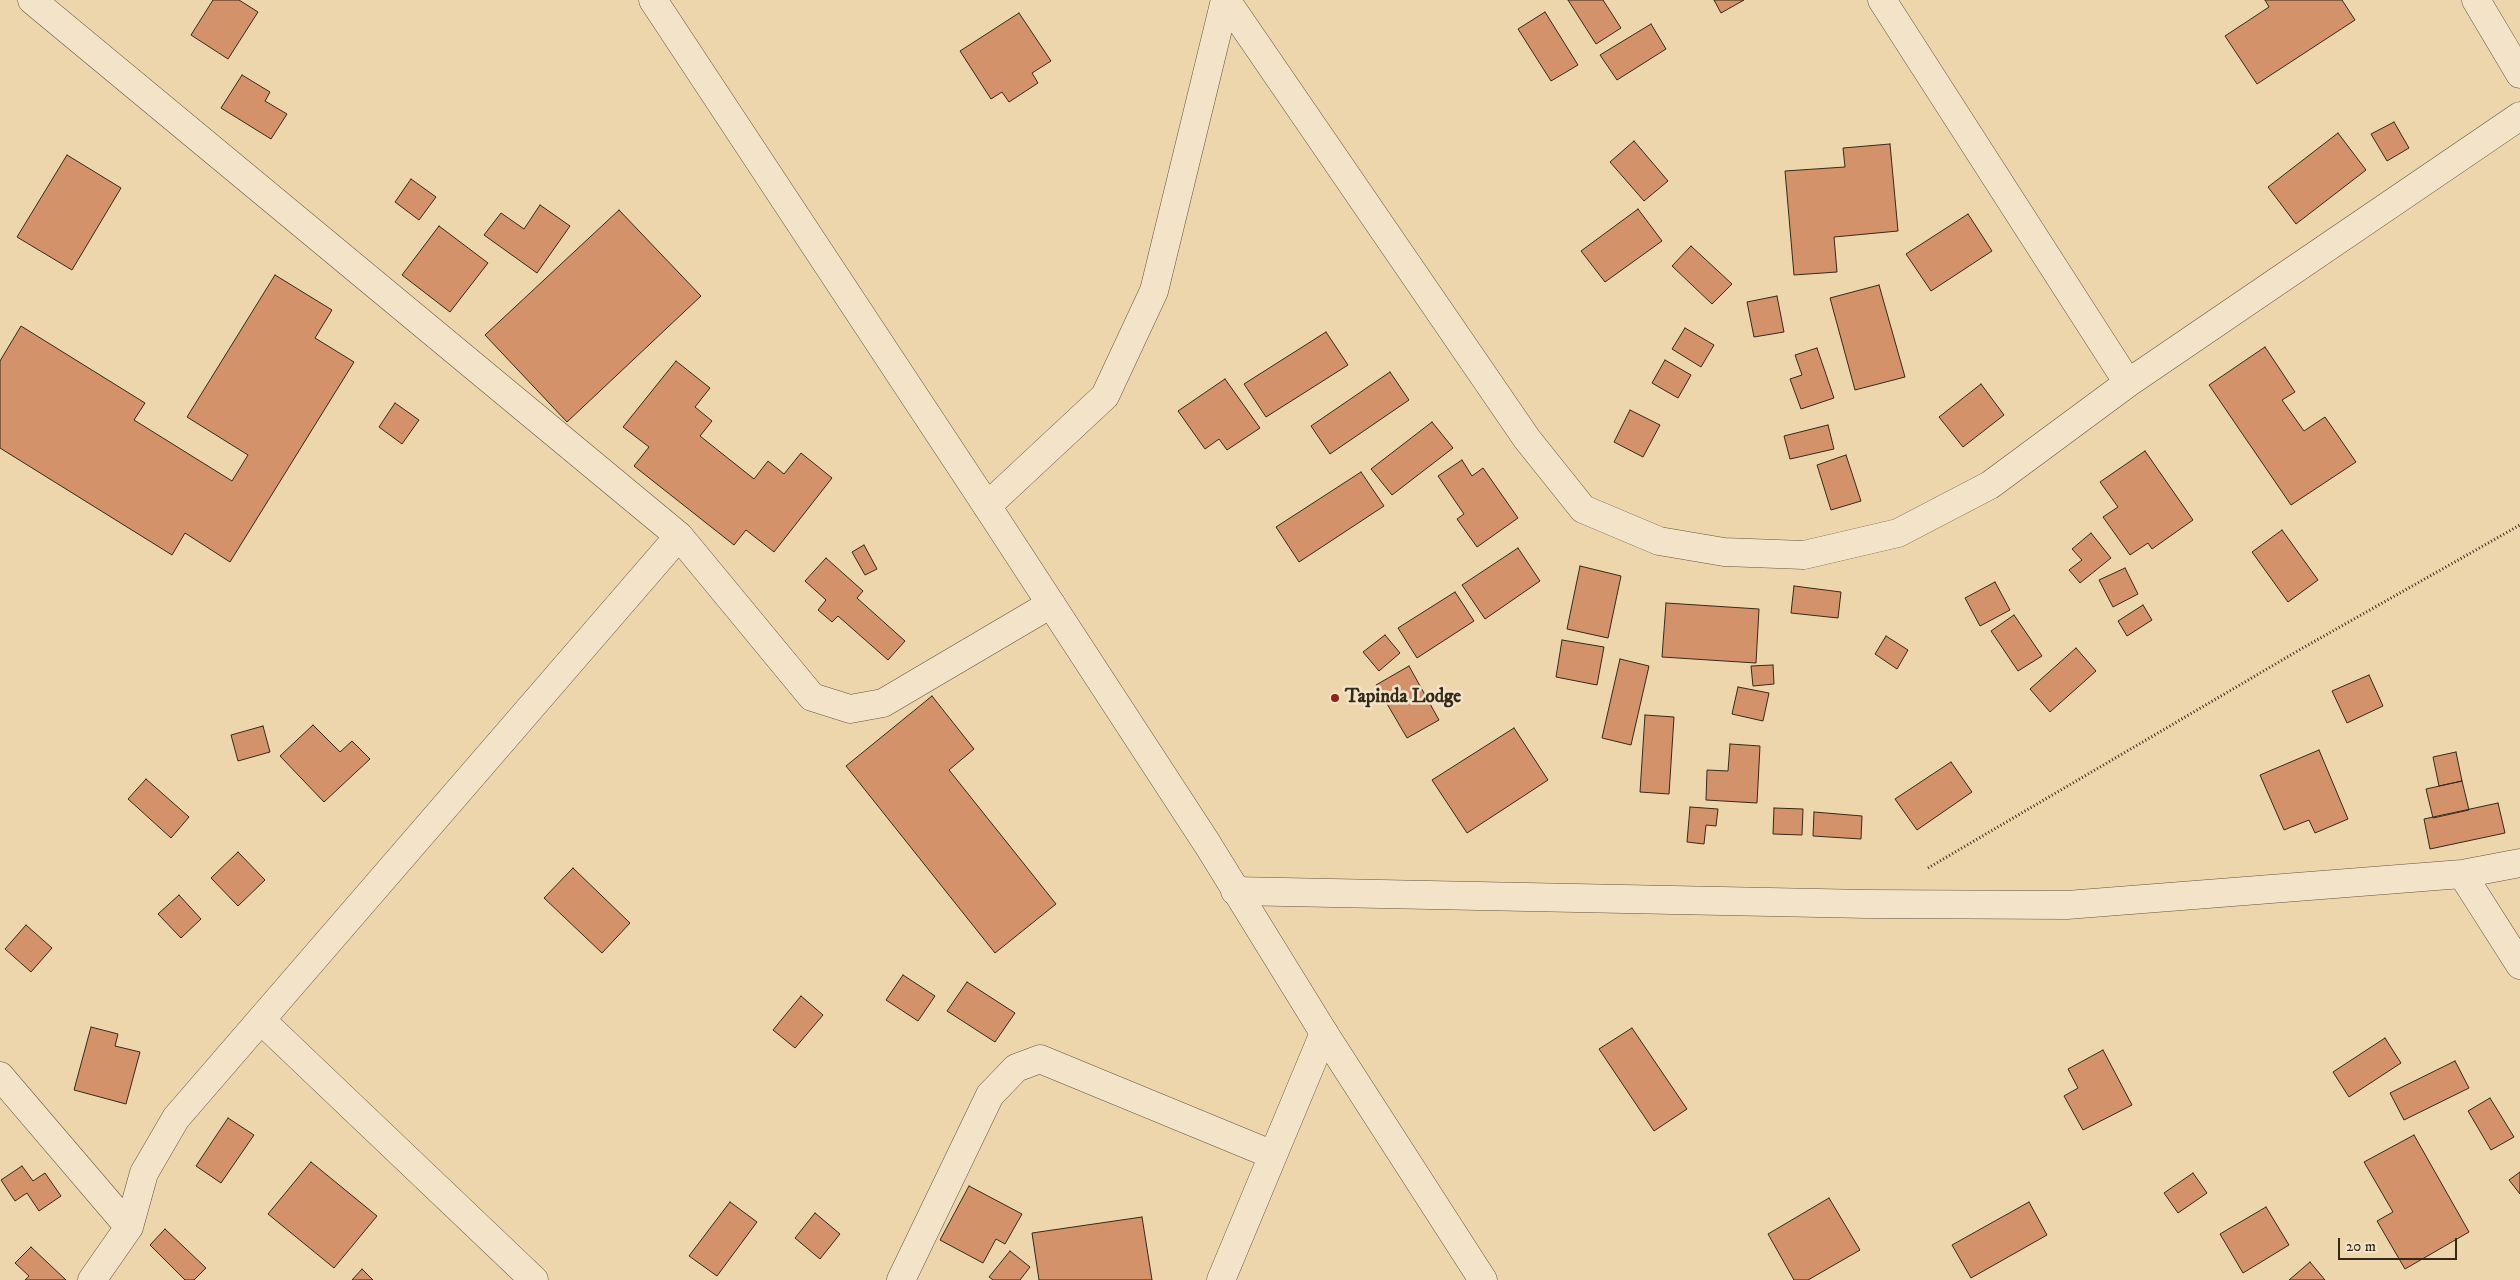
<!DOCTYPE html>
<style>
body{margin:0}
#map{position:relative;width:2520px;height:1280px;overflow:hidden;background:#edd6ac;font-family:"IM FELL DW Pica",serif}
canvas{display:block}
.scale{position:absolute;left:2338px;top:1238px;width:119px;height:22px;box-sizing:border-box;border:2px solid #352919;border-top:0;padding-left:6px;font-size:15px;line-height:18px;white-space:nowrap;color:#352919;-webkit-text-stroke:4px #f3e4c9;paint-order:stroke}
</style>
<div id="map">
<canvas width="2520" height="1280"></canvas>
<div class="scale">20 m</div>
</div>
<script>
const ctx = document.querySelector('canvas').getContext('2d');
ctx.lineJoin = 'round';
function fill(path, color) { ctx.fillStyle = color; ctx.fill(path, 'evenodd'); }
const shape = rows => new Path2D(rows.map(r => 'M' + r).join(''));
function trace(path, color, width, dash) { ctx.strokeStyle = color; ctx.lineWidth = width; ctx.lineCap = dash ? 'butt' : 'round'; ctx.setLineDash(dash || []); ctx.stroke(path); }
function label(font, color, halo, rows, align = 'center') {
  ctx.font = font + ' "IM FELL DW Pica",serif'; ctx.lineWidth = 5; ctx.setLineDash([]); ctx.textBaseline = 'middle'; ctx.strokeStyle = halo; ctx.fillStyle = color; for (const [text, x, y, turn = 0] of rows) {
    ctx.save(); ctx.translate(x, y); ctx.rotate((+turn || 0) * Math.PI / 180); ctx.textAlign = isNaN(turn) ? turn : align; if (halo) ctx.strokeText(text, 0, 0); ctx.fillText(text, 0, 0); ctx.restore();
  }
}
const building = shape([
 [213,0,239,0,258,12,228,59,191,35,213,0],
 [1568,0,1603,0,1621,28,1596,44,1568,0],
 [1714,0,1744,0,1721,13,1714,0],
 [2265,0,2342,0,2355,20,2257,84,2225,36,2269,7,2265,0],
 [1545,12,1578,65,1551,81,1518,29,1545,12],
 [1019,13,1051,61,1032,73,1038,83,1009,102,1002,92,991,99,960,51,1019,13],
 [1651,24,1666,49,1617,80,1600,55,1651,24],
 [242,75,270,92,265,101,287,114,271,139,221,108,242,75],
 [2394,122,2409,148,2387,161,2371,134,2394,122],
 [2338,133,2366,170,2296,224,2268,187,2338,133],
 [1634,141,1668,181,1644,201,1610,162,1634,141],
 [1890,144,1898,231,1834,237,1837,272,1794,275,1785,171,1845,167,1843,148,1890,144],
 [67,155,121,188,72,270,17,237,67,155],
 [411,179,436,197,419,220,395,202,411,179],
 [540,205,570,226,537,273,484,235,501,213,524,229,540,205],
 [1638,209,1662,241,1605,282,1581,251,1638,209],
 [619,210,701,296,567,422,485,335,619,210],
 [1968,214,1992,251,1931,291,1906,254,1968,214],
 [439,226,488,263,450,312,402,275,439,226],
 [1691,246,1732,284,1712,304,1672,266,1691,246],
 [275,275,332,310,315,338,354,362,230,562,185,533,172,555,0,448,0,361,21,326,145,403,134,420,232,481,248,455,187,417,275,275],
 [1879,285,1905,377,1855,390,1830,298,1879,285],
 [1777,296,1784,332,1754,337,1747,302,1777,296],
 [1685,328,1714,345,1701,367,1672,349,1685,328],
 [1326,332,1348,365,1266,417,1244,384,1326,332],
 [2265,347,2295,392,2282,400,2304,431,2325,417,2356,462,2291,505,2209,385,2265,347],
 [1817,348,1834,398,1801,409,1790,379,1802,375,1795,355,1817,348],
 [1665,360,1691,375,1678,398,1652,383,1665,360],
 [676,361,710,388,695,407,712,421,700,436,754,479,768,461,784,474,801,453,832,478,774,552,746,530,734,545,634,466,649,447,623,427,676,361],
 [1390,372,1409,400,1330,454,1311,426,1390,372],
 [1225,379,1260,428,1227,450,1219,439,1205,449,1178,411,1225,379],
 [1981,384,2004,415,1963,447,1939,417,1981,384],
 [395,403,419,420,402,444,379,427,395,403],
 [1630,410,1660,425,1643,457,1614,442,1630,410],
 [1432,422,1453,448,1392,495,1371,469,1432,422],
 [1828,425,1834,449,1790,459,1784,436,1828,425],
 [2145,451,2193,520,2152,549,2148,543,2130,555,2103,517,2118,507,2100,482,2145,451],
 [1846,455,1861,501,1831,510,1817,465,1846,455],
 [1462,460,1472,476,1483,468,1518,518,1477,547,1457,519,1464,514,1438,476,1462,460],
 [1361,472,1384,506,1299,562,1276,527,1361,472],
 [2282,530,2318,580,2288,602,2252,552,2282,530],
 [2091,533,2111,558,2080,583,2069,570,2082,560,2072,549,2091,533],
 [864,545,877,569,865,575,852,552,864,545],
 [1518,548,1540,581,1485,619,1462,585,1518,548],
 [826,558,863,591,857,598,905,641,888,660,838,616,832,622,818,610,826,600,805,581,826,558],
 [1580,566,1621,576,1608,638,1567,629,1580,566],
 [2125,568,2138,594,2113,607,2099,580,2125,568],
 [1995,582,2010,610,1980,626,1965,598,1995,582],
 [1794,586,1841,592,1838,618,1791,613,1794,586],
 [1455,592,1474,621,1417,658,1398,628,1455,592],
 [1666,603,1759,609,1756,663,1662,657,1666,603],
 [2143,605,2152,620,2127,636,2118,621,2143,605],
 [2014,615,2042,656,2018,671,1991,631,2014,615],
 [1385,635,1400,653,1379,671,1363,652,1385,635],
 [1886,636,1908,650,1897,669,1875,654,1886,636],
 [1562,640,1604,647,1597,685,1556,677,1562,640],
 [2076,648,2096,671,2050,712,2030,689,2076,648],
 [1620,659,1649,666,1631,745,1602,738,1620,659],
 [1773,665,1774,684,1753,686,1751,666,1773,665],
 [1409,666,1439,720,1407,738,1376,685,1409,666],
 [2369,675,2383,706,2347,723,2332,691,2369,675],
 [1738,687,1769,693,1763,721,1732,714,1738,687],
 [932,696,974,749,949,770,1056,904,995,953,846,766,932,696],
 [1645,715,1674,717,1669,794,1640,792,1645,715],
 [313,725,340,752,352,741,370,759,324,802,280,756,313,725],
 [263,726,270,752,238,761,231,735,263,726],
 [1514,728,1548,780,1467,833,1432,780,1514,728],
 [1730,744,1760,746,1757,803,1706,800,1707,770,1728,771,1730,744],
 [2319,750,2348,819,2315,833,2309,820,2284,830,2260,775,2319,750],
 [2456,752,2462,781,2439,786,2433,757,2456,752],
 [1951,762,1972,792,1917,830,1895,799,1951,762],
 [146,779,189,817,171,838,128,799,146,779],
 [2462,781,2469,810,2433,818,2426,789,2462,781],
 [2498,803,2505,833,2430,849,2424,819,2498,803],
 [1690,807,1718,809,1716,826,1706,825,1704,844,1687,842,1690,807],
 [1774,808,1803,809,1802,835,1773,834,1774,808],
 [1814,812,1862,816,1861,839,1813,836,1814,812],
 [238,852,265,880,238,906,211,878,238,852],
 [573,868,630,923,602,953,544,898,573,868],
 [179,895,201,919,181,938,158,914,179,895],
 [26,925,52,948,31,972,5,949,26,925],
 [903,975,935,996,918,1021,886,1000,903,975],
 [967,982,1015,1013,995,1042,947,1011,967,982],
 [801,996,823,1015,795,1048,773,1030,801,996],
 [91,1027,118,1034,115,1046,140,1052,126,1104,74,1090,91,1027],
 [1632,1028,1687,1109,1654,1131,1599,1049,1632,1028],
 [2385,1038,2401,1063,2349,1097,2333,1072,2385,1038],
 [2103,1050,2132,1105,2083,1130,2064,1096,2078,1088,2068,1069,2103,1050],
 [2455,1061,2469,1088,2404,1120,2390,1093,2455,1061],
 [2490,1098,2514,1137,2491,1150,2468,1111,2490,1098],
 [228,1118,254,1135,221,1183,196,1166,228,1118],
 [2414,1135,2469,1232,2405,1269,2377,1221,2393,1212,2364,1162,2414,1135],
 [311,1162,377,1216,334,1268,268,1214,311,1162],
 [22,1166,33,1181,45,1173,61,1196,39,1211,27,1193,15,1201,1,1180,22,1166],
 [2520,1172,2520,1194,2509,1180,2520,1172],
 [2193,1173,2207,1193,2178,1213,2164,1193,2193,1173],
 [969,1186,1022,1214,1005,1244,996,1239,983,1263,940,1240,969,1186],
 [1829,1198,1860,1250,1808,1280,1794,1280,1768,1234,1829,1198],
 [730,1202,757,1222,717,1276,689,1256,730,1202],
 [2029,1202,2047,1235,1971,1278,1952,1245,2029,1202],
 [2266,1207,2289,1245,2243,1273,2220,1234,2266,1207],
 [815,1213,840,1234,820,1259,795,1238,815,1213],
 [1142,1217,1152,1280,1039,1280,1032,1233,1142,1217],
 [165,1229,206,1268,194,1280,185,1280,150,1245,165,1229],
 [31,1247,66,1280,25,1280,29,1276,15,1263,31,1247],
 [1010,1251,1030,1267,1020,1280,993,1280,989,1277,1010,1251],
 [2310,1262,2325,1280,2289,1280,2310,1262],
 [362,1269,373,1280,352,1280,362,1269]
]);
fill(building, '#d4926b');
trace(building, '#352919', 1);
const minor = shape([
 [32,0,679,536,812,697,850,709,883,703,1051,604],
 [1226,0,1527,439,1583,509,1659,541,1724,552,1804,555,1898,533,1990,485,2128,383,2520,116],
 [1882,0,2128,383],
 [2476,0,2520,74],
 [987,506,1105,396,1154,291,1225,0],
 [2462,874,2520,965],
 [1235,891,1867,904,2067,905,2462,874,2520,863],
 [261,1020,534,1280],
 [0,1076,129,1227],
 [92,1280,129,1227,144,1173,176,1118,679,536],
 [901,1280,990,1095,1016,1068,1040,1059,1273,1155],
 [1221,1280,1324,1033]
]);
const tertiary = shape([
 [653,0,987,506,1208,845,1324,1033,1483,1280]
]);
trace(minor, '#63543e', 29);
trace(tertiary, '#63543e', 29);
trace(shape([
 [1928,868,2301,649,2520,525]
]), '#352919', 3, [1, 2.5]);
trace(minor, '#f3e4c9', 28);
trace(tertiary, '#f3e4c9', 28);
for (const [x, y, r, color] of [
 [1335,698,5,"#8f2418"]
]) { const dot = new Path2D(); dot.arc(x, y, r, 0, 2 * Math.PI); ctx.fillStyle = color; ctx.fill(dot); trace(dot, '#f3e4c9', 2); }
label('bold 19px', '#352919', '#f3e4c9', [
 ["Tapinda Lodge",1345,698]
], 'left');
</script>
